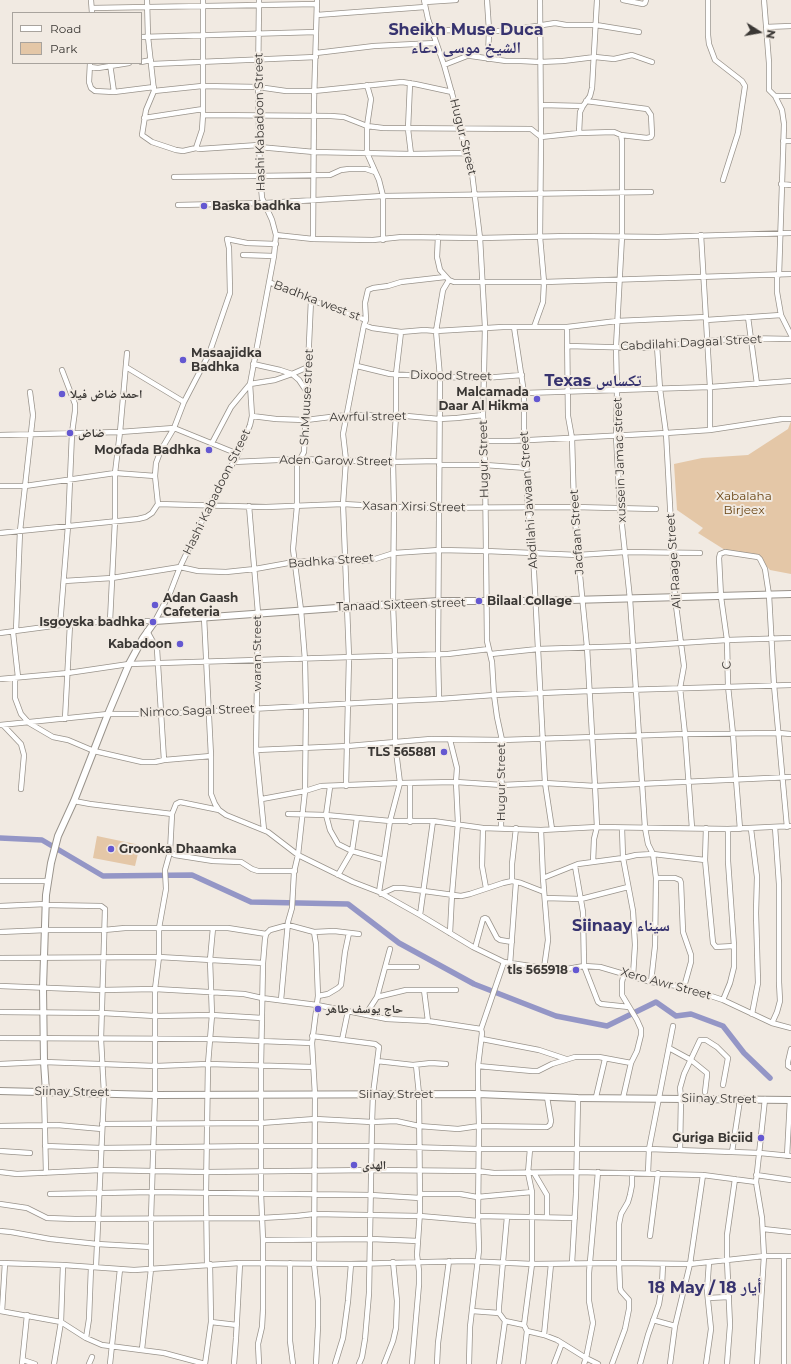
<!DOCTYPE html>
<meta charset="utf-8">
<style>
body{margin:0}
#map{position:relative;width:791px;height:1364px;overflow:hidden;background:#f1eae2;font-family:Montserrat,sans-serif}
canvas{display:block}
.legend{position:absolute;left:12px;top:12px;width:130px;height:52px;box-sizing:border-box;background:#f1eae2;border:1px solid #a8a39d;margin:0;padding:5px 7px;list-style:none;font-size:12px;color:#3b3835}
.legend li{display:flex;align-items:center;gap:8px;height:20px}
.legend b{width:20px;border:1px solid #a8a39d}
.north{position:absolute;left:739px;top:12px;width:40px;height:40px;-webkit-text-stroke:3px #f1eae2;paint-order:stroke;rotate:101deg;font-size:11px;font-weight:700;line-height:16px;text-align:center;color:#3b3835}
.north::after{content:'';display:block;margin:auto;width:14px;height:18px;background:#3b3835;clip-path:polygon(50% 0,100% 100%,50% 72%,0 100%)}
</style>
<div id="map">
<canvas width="791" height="1364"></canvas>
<ul class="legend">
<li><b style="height:5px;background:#fff"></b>Road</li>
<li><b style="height:11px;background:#e4c7a7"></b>Park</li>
</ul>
<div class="north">N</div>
</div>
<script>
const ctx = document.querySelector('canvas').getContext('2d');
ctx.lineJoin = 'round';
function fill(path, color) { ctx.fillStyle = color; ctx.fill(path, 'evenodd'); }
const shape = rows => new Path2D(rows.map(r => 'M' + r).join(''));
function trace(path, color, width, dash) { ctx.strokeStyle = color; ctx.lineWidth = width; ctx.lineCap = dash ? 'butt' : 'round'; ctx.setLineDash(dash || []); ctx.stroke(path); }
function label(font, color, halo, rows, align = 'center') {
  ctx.font = font + ' Montserrat,"Noto Naskh Arabic",sans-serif'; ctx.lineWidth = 4; ctx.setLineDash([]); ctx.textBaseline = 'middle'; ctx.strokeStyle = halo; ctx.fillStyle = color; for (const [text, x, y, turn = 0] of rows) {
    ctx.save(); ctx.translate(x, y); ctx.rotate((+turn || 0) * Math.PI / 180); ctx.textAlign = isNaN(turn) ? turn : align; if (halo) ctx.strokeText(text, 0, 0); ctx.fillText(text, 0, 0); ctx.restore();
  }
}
fill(shape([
 [791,421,791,574,770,570,760,559,725,550,698,533,703,528,677,510,674,464,702,458,748,455,788,429],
 [97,836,140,845,135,866,93,858]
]), '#e4c7a7');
trace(shape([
 [0,838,42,840,103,876,192,875,251,902,348,904,399,943,474,984,556,1016,607,1026,656,1002,676,1016,691,1014,723,1026,744,1053,770,1078]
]), '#9496c6', 5.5);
const minor = shape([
 [91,0,92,13],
 [147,0,148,37,154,91,146,110,142,135,152,142,176,150,183,151,196,148,199,149,259,145],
 [424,0,428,19,444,65,453,97,462,137,471,165,480,238,485,327,483,415,485,465,487,641,492,662,494,695,497,717,502,740,501,828],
 [487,0,489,30,488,59],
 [623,0,643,4,645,3,646,0],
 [708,0,708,35,709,44,715,60,742,81,745,86,738,133,723,180],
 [764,0,769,63,769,90,775,96,782,110,784,124,779,275],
 [425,2,456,0],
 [92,8,317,4],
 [317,15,425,7],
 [766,27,791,26],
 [431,30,505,31,555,23,566,25,596,25,639,32],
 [141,37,316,32],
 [316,53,374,46,436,43],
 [141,62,151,60],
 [90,63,89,82,91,88,95,91,114,92,154,87],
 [110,64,114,92],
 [152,64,316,57],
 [444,65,467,56,471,56,506,61,521,61,540,62,563,61,595,57,614,59,632,55,652,62],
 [90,67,98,68,129,63],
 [410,83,408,129,411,154],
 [367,85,371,99,367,126,367,153,379,180,383,196,383,240],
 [154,91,202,86,258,87,286,91,314,91,402,82,415,84,452,92],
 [775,96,791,96],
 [541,105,583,106],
 [203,115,331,116,344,117,367,126,383,128,531,129,541,137,579,133,614,132,621,135,647,138,651,137,652,135,651,115,647,109,586,101],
 [144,118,203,109],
 [579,133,580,112,583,106,590,96,592,88,597,0],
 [621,135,622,141,622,236,616,347,617,391,616,436,620,507,630,599,645,828,648,844,653,854,656,878,655,946,651,982],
 [783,141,791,141],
 [259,147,314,152,411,154,467,153],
 [196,148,202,130,203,115,203,0],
 [174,177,330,175,341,170,349,169,366,169,375,172],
 [781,184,791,185],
 [178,205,265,203,383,196,651,192],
 [276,235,313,239,373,240,402,237,480,238,570,236,658,237,791,233],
 [701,235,710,387,710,430],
 [438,237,437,257,440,270,449,280,454,282,544,282,791,274],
 [313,239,314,101,317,0],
 [243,255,274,256],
 [777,275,777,292,781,315,791,335],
 [445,277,401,282,388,286,373,288,368,290,365,303,366,320,364,325,372,328,401,332,424,330,436,331,503,327,567,327,617,321,706,317],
 [269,282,311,300,366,320],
 [748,317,757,384],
 [706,320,781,315],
 [514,327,524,393,524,428,528,508,533,553,545,783,552,829],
 [534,327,543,302,544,282,540,237,541,137,540,0],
 [567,327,568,416,572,438,574,507,578,555,587,647,595,786,597,827,594,839,593,862],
 [568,346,641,348,740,338,791,339],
 [657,346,660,389,666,433,675,598,684,666,680,688,685,734,692,828],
 [253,364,280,370,292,374,299,380,307,392],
 [357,366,390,374,440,377,484,378,522,375],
 [126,367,184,402],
 [524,393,710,387,791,381],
 [252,416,276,419,306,420,347,415,396,415,439,419,457,418,483,415],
 [0,435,120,432,174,428,238,454],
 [484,441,510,441,666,433,710,430,782,419,791,419],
 [212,443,231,407,250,384,275,380,292,374,308,367],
 [233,462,300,459,388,462,439,461],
 [439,465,485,465,527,468],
 [0,486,25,486,115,473,155,476],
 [158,504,266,507,343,504,413,508,574,507,656,509],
 [249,506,258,613,256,750,264,830],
 [0,533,138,519,146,517,152,513,158,504,155,476,156,463,161,450,174,428,184,402,209,354,230,293,229,248,227,239,247,243,276,244],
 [64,581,112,578,180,567,198,571,226,572,255,569,294,562,346,559,360,561,372,560,394,553,439,550,486,551,578,555,625,552,700,553],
 [204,617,211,756,211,794,215,804,219,810,226,815,268,832,298,855,353,882,379,892,420,915,473,947,504,962,556,970,567,969,584,966,600,967,651,982,684,987,723,1000,772,1023,791,1028],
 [110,621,115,520,115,473,120,432,127,353],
 [60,625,68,526,72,433,75,411,75,404,62,370],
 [16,631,20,531,33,415,30,392],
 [147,631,157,649,164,760],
 [13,632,18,677],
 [0,633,60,625,110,621,155,621,170,593,180,567,209,506,238,454,250,425,252,416,250,384,274,256,276,235,272,220,262,198,260,175,258,87,259,0],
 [491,654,538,649,633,646,727,640,791,638],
 [15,678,15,698,21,714,29,723,53,737,68,740,94,751,142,762,155,762,164,760,211,756],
 [0,679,68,673,129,664,448,654,489,649],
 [439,699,438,655,440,377,436,331,443,290,449,280],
 [65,719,70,624],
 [0,725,108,714,160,714,395,701,439,699,494,695,590,691,791,685],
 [3,725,21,744,24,755,21,789],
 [450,740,457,768,456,782,458,823,452,894,450,933],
 [256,750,348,746,431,739,502,740,685,734,779,733,791,734],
 [346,786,349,657,343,504,346,460,343,434,364,325],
 [330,787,326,815,330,830,338,844,352,851,384,860],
 [262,799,305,791,321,786,400,783,456,782,502,785,545,783,595,786,791,777],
 [74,801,90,804,172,814],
 [288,814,326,815,390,821,433,821,483,828,541,830,597,827,728,829,791,826],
 [410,822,410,783],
 [483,828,482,866,486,888],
 [622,828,623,858,633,911,635,945,633,976],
 [706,828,705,860,713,943,716,947,734,946],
 [740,829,736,779,733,734,728,686,727,640,721,597,719,558,720,554,725,552,758,557,760,559,765,569,769,595,774,685,787,827],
 [751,829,757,877,756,913,758,983,752,1014],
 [541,830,543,878,548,940,544,968],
 [170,852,175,855,213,861,241,862,252,869,258,871,295,871],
 [575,866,583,912,584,966,598,1002,601,1004,629,1007],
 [338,875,352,851,357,818],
 [543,878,578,864,623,858,636,855,653,854,705,860],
 [656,878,675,878,680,880,681,883,683,932,691,955,691,962,684,987],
 [0,881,47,881],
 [512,881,512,864,516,828],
 [379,892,390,821,400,783,395,743,395,656,393,604,394,508,393,462,396,415,396,374,401,332],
 [381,894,394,888,402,888,461,896,470,894,503,883,512,881,521,883,544,892],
 [545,898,581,899,628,887],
 [46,905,101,906,105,909,101,1039,104,1093,96,1267],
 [0,906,46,904],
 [420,915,433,821],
 [0,932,46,930,104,930,125,928,228,928,266,934],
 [314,932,316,944,318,996,312,1043,315,1095,314,1264,318,1301,318,1326,316,1364],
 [475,948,483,919,485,918,487,919,497,938,500,940,512,942],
 [0,958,159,957,263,963],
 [510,964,516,882],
 [386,967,417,967],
 [0,986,102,990,155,989,244,994,262,998,317,1005,387,1019,428,1021,481,1029,482,1033,478,1066,478,1083,479,1126,478,1216,479,1250,470,1327,469,1364],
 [424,990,428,1021],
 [318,996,328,994,338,988,341,985,345,952,349,933],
 [377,997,406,990,456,990],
 [281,1000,288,922,292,908,294,872,298,855,305,791,306,706,305,660,301,610,293,549,297,506,297,465,304,452,311,300],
 [723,1000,730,983,734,967,734,946,728,861,728,829],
 [0,1012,102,1013,155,1016,212,1015,262,1018],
 [366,1014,377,997,390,949],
 [772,1023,777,1012,780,1001,779,982,779,884,775,827],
 [481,1029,504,962],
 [312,1036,375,1044,379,1047,373,1094,372,1122,369,1293,365,1339,362,1357,359,1364],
 [0,1038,210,1039,312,1043],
 [482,1039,539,1050,566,1059],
 [342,1040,348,1011],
 [669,1048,691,1060,707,1073,707,1075,705,1092],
 [791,1049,788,1062,788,1066,791,1068],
 [377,1061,413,1065,431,1063,446,1064],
 [0,1064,44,1062,156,1066,208,1064,313,1067],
 [478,1066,532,1071,538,1071,552,1064,575,1057,599,1057,631,1063],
 [44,1092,46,1173],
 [596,1097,605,1059],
 [623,1098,631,1063,637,1051,641,1035,641,1029,637,1020,622,995,622,982,624,973],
 [102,1124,261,1123,315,1119,372,1122,396,1121,419,1126,458,1129,479,1126,547,1127,550,1125,551,1121,547,1097],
 [0,1126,57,1125,102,1129],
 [45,1146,101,1148,260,1146,371,1146,478,1149,649,1149,760,1153,791,1156],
 [680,1150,681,1098,680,1088,684,1074,700,1040,706,1040,717,1047,728,1058,723,1085],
 [0,1151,30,1153],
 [732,1152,740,1100],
 [787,1156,790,1100],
 [0,1172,17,1174,100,1170,207,1172,371,1170,478,1171,494,1173,577,1172,703,1175,756,1182],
 [534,1173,547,1195,547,1217],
 [648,1173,649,1149,673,1026],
 [756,1175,791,1180],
 [50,1194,152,1192,371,1195,420,1198],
 [420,1194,460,1194,477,1197,532,1192],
 [0,1204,27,1208,47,1218,75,1219,261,1218,296,1216,314,1214,420,1216,478,1221],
 [478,1216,575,1218],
 [763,1229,791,1232],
 [0,1231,11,1232,50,1239,97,1244,151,1247],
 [650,1236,658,1173],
 [263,1240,371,1239,418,1241],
 [784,1256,784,1364],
 [0,1263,63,1265,134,1270,240,1263,351,1264,467,1261,532,1264,619,1263,690,1264,764,1256,791,1256],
 [290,1263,290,1341,293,1364],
 [572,1263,576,1194,578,1098],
 [207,1264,206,1193,208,1064,212,1015,210,960,213,928],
 [551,1264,544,1335,557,1340,586,1358,598,1364],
 [708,1298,729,1297],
 [0,1311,61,1322,86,1338,102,1345,164,1353,205,1364],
 [2,1311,5,1263],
 [472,1311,499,1313],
 [653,1320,675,1326],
 [505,1321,524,1325],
 [211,1322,237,1325],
 [527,1331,544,1335],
 [86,1338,89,1319,91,1267],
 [142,1349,151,1269,151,1218,155,1095,155,989,159,957,159,928,166,889,165,870,170,852,172,814,176,804,180,802,219,810],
 [23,1360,35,1364],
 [22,1364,27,1315],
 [54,1364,61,1322,63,1265],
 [89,1364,92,1357],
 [110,1364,120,1269],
 [205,1364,211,1322,210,1264],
 [234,1364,236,1338,240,1263],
 [259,1364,258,1344,262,1327,263,1309,263,1240,261,1193,261,1066,263,963,265,939,266,934,270,930,288,925,314,932,334,931,359,934],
 [335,1364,343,1338,348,1301,351,1264],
 [384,1364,393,1341,396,1328,397,1301,393,1262],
 [412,1364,419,1284,419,1271,417,1255,420,1211,419,1094,416,1065],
 [437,1364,438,1343,449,1261],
 [499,1364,505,1321,499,1313,499,1306,507,1217],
 [523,1364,527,1331,524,1325,532,1264,532,1192,528,1173,530,1149],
 [554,1364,562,1343],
 [584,1364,586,1358,593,1323,589,1301,589,1273,598,1172],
 [612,1364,625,1329,629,1309,629,1300,621,1291,620,1288,619,1263,619,1224,621,1214,628,1202,630,1195,632,1185,632,1173],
 [640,1364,648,1335,659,1304,662,1285,663,1264],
 [670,1364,675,1326,690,1264,703,1175],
 [706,1364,711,1329,707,1291,709,1262],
 [727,1364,730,1325,727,1260,727,1235,735,1179],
 [757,1364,764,1256,762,1218,756,1182,765,1099]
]);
const tertiary = shape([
 [0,1091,155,1095,478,1094,578,1098,791,1100],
 [46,1092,44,1062,43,988,46,895,51,863,58,836,74,801,108,714,129,664,143,638,155,621,393,604,439,601,535,601,791,594]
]);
trace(minor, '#99938b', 6);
trace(tertiary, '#99938b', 8);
trace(minor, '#fff', 4.5);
trace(tertiary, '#fff', 6);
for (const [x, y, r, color] of [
 [204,206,4,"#6458d1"],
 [183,360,4,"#6458d1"],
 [62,394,4,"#6458d1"],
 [537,399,4,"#6458d1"],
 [70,433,4,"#6458d1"],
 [209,450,4,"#6458d1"],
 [479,601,4,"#6458d1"],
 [155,605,4,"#6458d1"],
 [153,622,4,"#6458d1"],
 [180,644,4,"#6458d1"],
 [444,752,4,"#6458d1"],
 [111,849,4,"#6458d1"],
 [576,970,4,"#6458d1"],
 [318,1009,4,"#6458d1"],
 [761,1138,4,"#6458d1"],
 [354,1165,4,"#6458d1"]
]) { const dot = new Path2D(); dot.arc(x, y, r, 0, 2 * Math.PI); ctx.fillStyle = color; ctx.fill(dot); trace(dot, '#f1eae2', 1.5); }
label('12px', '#3b3835', '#f1eae2', [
 ["Hashi Kabadoon Street",260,122,-91],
 ["Hugur Street",463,137,76],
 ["Badhka west st",317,301,21],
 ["Cabdilahi Dagaal Street",691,343,-3],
 ["Dixood Street",451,376,1],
 ["Sh.Muuse street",307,397,-87],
 ["Awrful street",368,417,-1],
 ["Hugur Street",484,459,-91],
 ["xussein Jamac street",620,460,-92],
 ["Aden Garow Street",336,461,1],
 ["Hashi Kabadoon Street",217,492,-64],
 ["Abdilahi Jawaan Street",529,500,-94],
 ["Xasan Xirsi Street",414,507,1],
 ["Jacfaan Street",577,532,-94],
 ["Badhka Street",331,561,-4],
 ["Ali Raage Street",674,561,-94],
 ["Tanaad Sixteen street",401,605,-2],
 ["waran Street",257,653,-90],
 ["C",727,665,-92],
 ["Nimco Sagal Street",197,711,-2],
 ["Hugur Street",501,782,-90],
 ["Xero Awr Street",666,984,15],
 ["Siinay Street",72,1092,1],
 ["Siinay Street",396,1094],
 ["Siinay Street",719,1099,1]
]);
label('bold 12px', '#3b3835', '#f1eae2', [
 ["Baska badhka",212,206],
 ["Masaajidka",191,353],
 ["Badhka",191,367],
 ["Malcamada",529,392,"right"],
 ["Daar Al Hikma",529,406,"right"],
 ["احمد ضاض فيلا",70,394],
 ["ضاض",78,433],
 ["Moofada Badhka",201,450,"right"],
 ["Adan Gaash",163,598],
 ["Cafeteria",163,612],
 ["Bilaal Collage",487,601],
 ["Isgoyska badhka",145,622,"right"],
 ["Kabadoon",172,644,"right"],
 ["TLS 565881",436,752,"right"],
 ["Groonka Dhaamka",119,849],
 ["tls 565918",568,970,"right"],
 ["حاج يوسف طاهر",326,1009],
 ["Guriga Biciid",753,1138,"right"],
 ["الهدى",362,1165]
], 'left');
label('12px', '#6b4615', '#f1eae2', [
 ["Xabalaha",744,496],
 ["Birjeex",744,510]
]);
label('bold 16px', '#37336f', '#f1eae2', [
 ["Sheikh Muse Duca",466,30],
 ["الشيخ موسى دعاء",466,48],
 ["Texas تكساس",593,381],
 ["Siinaay سيناء",621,926],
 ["18 May / 18 أيار",705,1288]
]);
</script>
